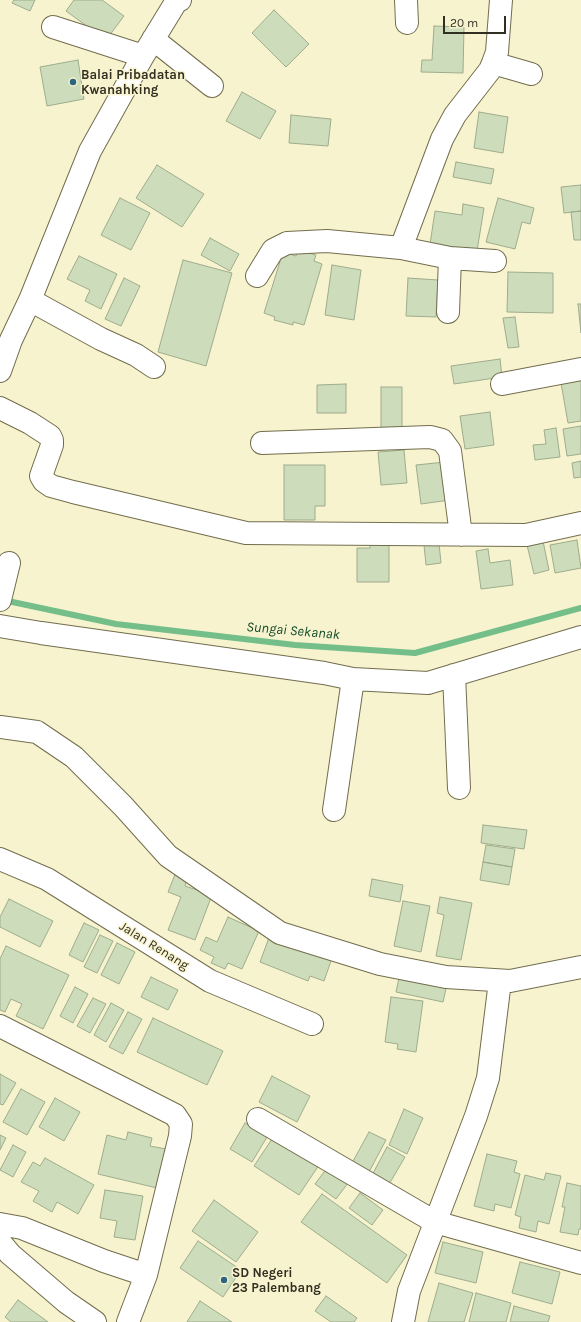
<!DOCTYPE html>
<style>
body{margin:0}
#map{position:relative;width:581px;height:1322px;overflow:hidden;background:#f8f3cf;font-family:Karla,sans-serif}
canvas{display:block}
.scale{position:absolute;left:443px;top:16px;width:63px;height:18px;box-sizing:border-box;border:2px solid #312f21;border-top:0;padding-left:5px;font-size:12px;line-height:14px;white-space:nowrap;color:#312f21;-webkit-text-stroke:3px #f8f3cf;paint-order:stroke}
</style>
<div id="map">
<canvas width="581" height="1322"></canvas>
<div class="scale">20 m</div>
</div>
<script>
const ctx = document.querySelector('canvas').getContext('2d');
ctx.lineJoin = 'round';
const shape = rows => new Path2D(rows.map(r => 'M' + r).join(''));
function trace(path, color, width, dash) { ctx.strokeStyle = color; ctx.lineWidth = width; ctx.lineCap = dash ? 'butt' : 'round'; ctx.setLineDash(dash || []); ctx.stroke(path); }
function fill(path, color) { ctx.fillStyle = color; ctx.fill(path, 'evenodd'); }
function label(font, color, halo, rows, align = 'center') {
  ctx.font = font + ' Karla,sans-serif'; ctx.lineWidth = 3; ctx.setLineDash([]); ctx.textBaseline = 'middle'; ctx.strokeStyle = halo; ctx.fillStyle = color; for (const [text, x, y, turn = 0] of rows) {
    ctx.save(); ctx.translate(x, y); ctx.rotate((+turn || 0) * Math.PI / 180); ctx.textAlign = isNaN(turn) ? turn : align; if (halo) ctx.strokeText(text, 0, 0); ctx.fillText(text, 0, 0); ctx.restore();
  }
}
trace(shape([
 [3,600,116,624,295,645,415,653,581,608]
]), '#73be89', 6);
const building = shape([
 [14,0,35,0,30,11,12,3,14,0],
 [74,0,102,0,124,16,106,40,66,11,74,0],
 [274,10,309,44,286,67,252,33,274,10],
 [434,26,464,27,463,73,421,72,422,60,432,60,434,26],
 [78,60,84,99,47,106,40,67,78,60],
 [242,92,276,111,260,139,226,121,242,92],
 [479,112,508,117,503,153,474,148,479,112],
 [291,115,331,119,328,146,289,143,291,115],
 [456,162,494,169,491,184,453,177,456,162],
 [157,165,204,194,182,227,136,198,157,165],
 [581,185,581,211,564,213,561,187,581,185],
 [120,198,150,213,131,250,101,235,120,198],
 [498,198,534,208,530,224,522,222,515,249,486,242,498,198],
 [463,204,484,208,477,251,430,244,435,211,462,215,463,204],
 [581,211,581,240,574,240,571,212,581,211],
 [210,238,239,254,230,271,201,255,210,238],
 [298,250,316,255,314,261,322,264,304,325,293,322,293,325,274,320,275,317,264,313,283,252,296,256,298,250],
 [79,256,117,274,101,309,85,301,90,290,67,279,79,256],
 [183,260,232,273,206,366,158,352,183,260],
 [332,265,361,270,354,320,325,315,332,265],
 [508,272,553,273,553,313,507,312,508,272],
 [124,278,140,286,121,326,105,319,124,278],
 [408,278,438,280,436,317,406,316,408,278],
 [578,304,581,304,581,333,578,304],
 [515,317,519,347,508,348,503,318,515,317],
 [500,359,502,377,454,384,451,366,500,359],
 [581,380,581,421,568,423,561,383,581,380],
 [346,384,346,413,317,413,317,385,346,384],
 [381,387,402,387,402,428,381,428,381,387],
 [490,412,494,445,465,449,460,416,490,412],
 [581,426,581,454,567,456,563,429,581,426],
 [556,428,560,457,535,460,533,445,546,444,544,430,556,428],
 [404,450,407,483,381,485,378,452,404,450],
 [581,461,581,477,574,478,572,463,581,461],
 [445,462,450,500,421,504,416,465,445,462],
 [284,465,325,465,325,506,315,506,315,520,284,520,284,465],
 [370,539,389,539,389,582,357,582,357,548,370,548,370,539],
 [577,540,581,568,555,573,550,545,577,540],
 [543,541,549,570,534,574,527,545,543,541],
 [439,543,441,563,426,565,424,545,439,543],
 [488,549,490,563,510,560,513,585,481,589,476,551,488,549],
 [483,825,527,830,524,849,481,843,483,825],
 [486,845,515,849,512,867,483,862,486,845],
 [483,862,512,867,509,885,480,880,483,862],
 [176,872,188,877,185,886,212,895,195,940,168,930,181,897,168,892,176,872],
 [372,879,403,885,400,902,369,896,372,879],
 [440,897,472,903,461,960,436,956,444,915,437,913,440,897],
 [9,899,53,921,40,947,0,927,0,917,9,899],
 [403,901,430,906,421,952,394,946,403,901],
 [228,917,259,931,242,969,228,963,225,969,211,963,214,957,200,950,206,937,217,942,228,917],
 [84,923,99,930,83,962,69,955,84,923],
 [100,935,113,941,97,973,84,967,100,935],
 [270,935,332,958,324,981,310,976,308,981,260,962,270,935],
 [117,943,135,952,119,984,101,975,117,943],
 [6,946,69,975,43,1029,16,1016,22,1004,11,999,5,1012,0,1010,0,959,6,946],
 [400,973,447,984,443,1002,396,992,400,973],
 [151,977,178,990,168,1010,141,997,151,977],
 [75,987,88,994,73,1023,60,1016,75,987],
 [391,997,423,1001,416,1052,397,1049,398,1044,385,1042,391,997],
 [93,998,106,1004,90,1033,77,1026,93,998],
 [111,1003,124,1010,106,1042,94,1035,111,1003],
 [128,1012,142,1019,123,1054,109,1047,128,1012],
 [153,1018,223,1051,207,1085,137,1052,153,1018],
 [0,1074,16,1083,3,1105,0,1104,0,1074],
 [272,1076,310,1096,297,1122,259,1102,272,1076],
 [21,1089,45,1102,27,1135,3,1122,21,1089],
 [55,1098,80,1112,64,1141,39,1127,55,1098],
 [404,1109,423,1118,407,1154,389,1145,404,1109],
 [245,1123,267,1137,252,1162,230,1149,245,1123],
 [128,1132,152,1138,150,1146,166,1149,157,1188,98,1174,107,1135,126,1140,128,1132],
 [369,1132,386,1140,369,1172,352,1163,369,1132],
 [0,1135,6,1138,0,1150,0,1135],
 [274,1136,319,1165,299,1195,254,1166,274,1136],
 [13,1145,26,1152,13,1177,0,1170,13,1145],
 [387,1147,405,1157,388,1186,371,1177,387,1147],
 [487,1154,517,1161,514,1172,520,1174,511,1208,495,1204,494,1211,474,1206,487,1154],
 [45,1158,94,1185,78,1214,57,1202,52,1212,33,1201,39,1191,21,1182,33,1162,40,1166,45,1158],
 [327,1168,348,1183,336,1199,315,1184,327,1168],
 [546,1173,561,1176,549,1224,538,1221,536,1232,519,1228,521,1217,515,1215,525,1175,544,1180,546,1173],
 [567,1183,581,1186,581,1229,579,1229,578,1235,560,1232,565,1207,562,1207,567,1183],
 [105,1190,143,1196,135,1240,114,1237,117,1221,100,1218,105,1190],
 [360,1193,383,1210,372,1225,349,1208,360,1193],
 [322,1194,407,1255,387,1283,301,1222,322,1194],
 [214,1200,258,1232,236,1262,192,1231,214,1200],
 [198,1241,241,1270,223,1297,180,1268,198,1241],
 [443,1242,483,1252,476,1283,435,1273,443,1242],
 [520,1262,560,1272,552,1304,512,1293,520,1262],
 [439,1283,473,1293,464,1322,428,1322,439,1283],
 [476,1293,511,1303,506,1322,469,1322,476,1293],
 [326,1296,357,1318,354,1322,331,1322,315,1311,326,1296],
 [18,1300,48,1322,11,1322,5,1317,18,1300],
 [200,1301,232,1322,187,1322,200,1301],
 [514,1306,550,1316,548,1322,510,1322,514,1306]
]);
fill(building, '#cddcba');
trace(building, '#9eac8c', 1);
const minor = shape([
 [406,0,407,23],
 [53,27,143,56],
 [153,39,212,86],
 [493,63,531,74],
 [401,248,442,139,455,115,490,70,493,63,497,52,501,0],
 [450,258,495,261],
 [257,276,273,250,287,243,327,241,401,248,450,258,448,312],
 [30,300,101,339,136,355,154,367],
 [0,371,11,340,30,300,90,151,143,56,176,2,180,0],
 [502,384,581,369],
 [0,408,30,423,50,436,52,440,52,445,41,476,44,481,51,486,73,492,246,533,526,535,581,523],
 [262,443,430,437,442,440,450,451,461,535],
 [0,600,9,563],
 [0,626,41,633,324,673,353,679,428,683,581,637],
 [454,675,459,788],
 [0,727,37,732,74,757,123,806,168,856,280,933,380,964,446,977,510,981,581,967],
 [334,810,353,679],
 [0,859,47,879,210,981,312,1024],
 [0,1026,175,1115,181,1124,180,1136,146,1275,128,1322],
 [258,1119,435,1222,581,1263],
 [0,1224,22,1228,104,1261,146,1275],
 [0,1242,10,1254,66,1302,95,1322],
 [403,1322,409,1291,476,1116,488,1078,500,981]
]);
trace(minor, '#726d4d', 24);
trace(minor, '#fff', 22);
for (const [x, y, r, color] of [
 [73,82,4,"#2c667f"],
 [224,1280,4,"#2c667f"]
]) { const dot = new Path2D(); dot.arc(x, y, r, 0, 2 * Math.PI); ctx.fillStyle = color; ctx.fill(dot); trace(dot, '#f8f3cf', 1.5); }
label('bold 13px', '#312f21', '#f8f3cf', [
 ["Balai Pribadatan",81,75],
 ["Kwanahking",81,90],
 ["SD Negeri",232,1273],
 ["23 Palembang",232,1288]
], 'left');
label('13px', '#312f21', '#f8f3cf', [
 ["Jalan Renang",154,946,32]
]);
label('italic 14px', '#114a27', '#f8f3cf', [
 ["Sungai Sekanak",293,631,5]
]);
</script>
